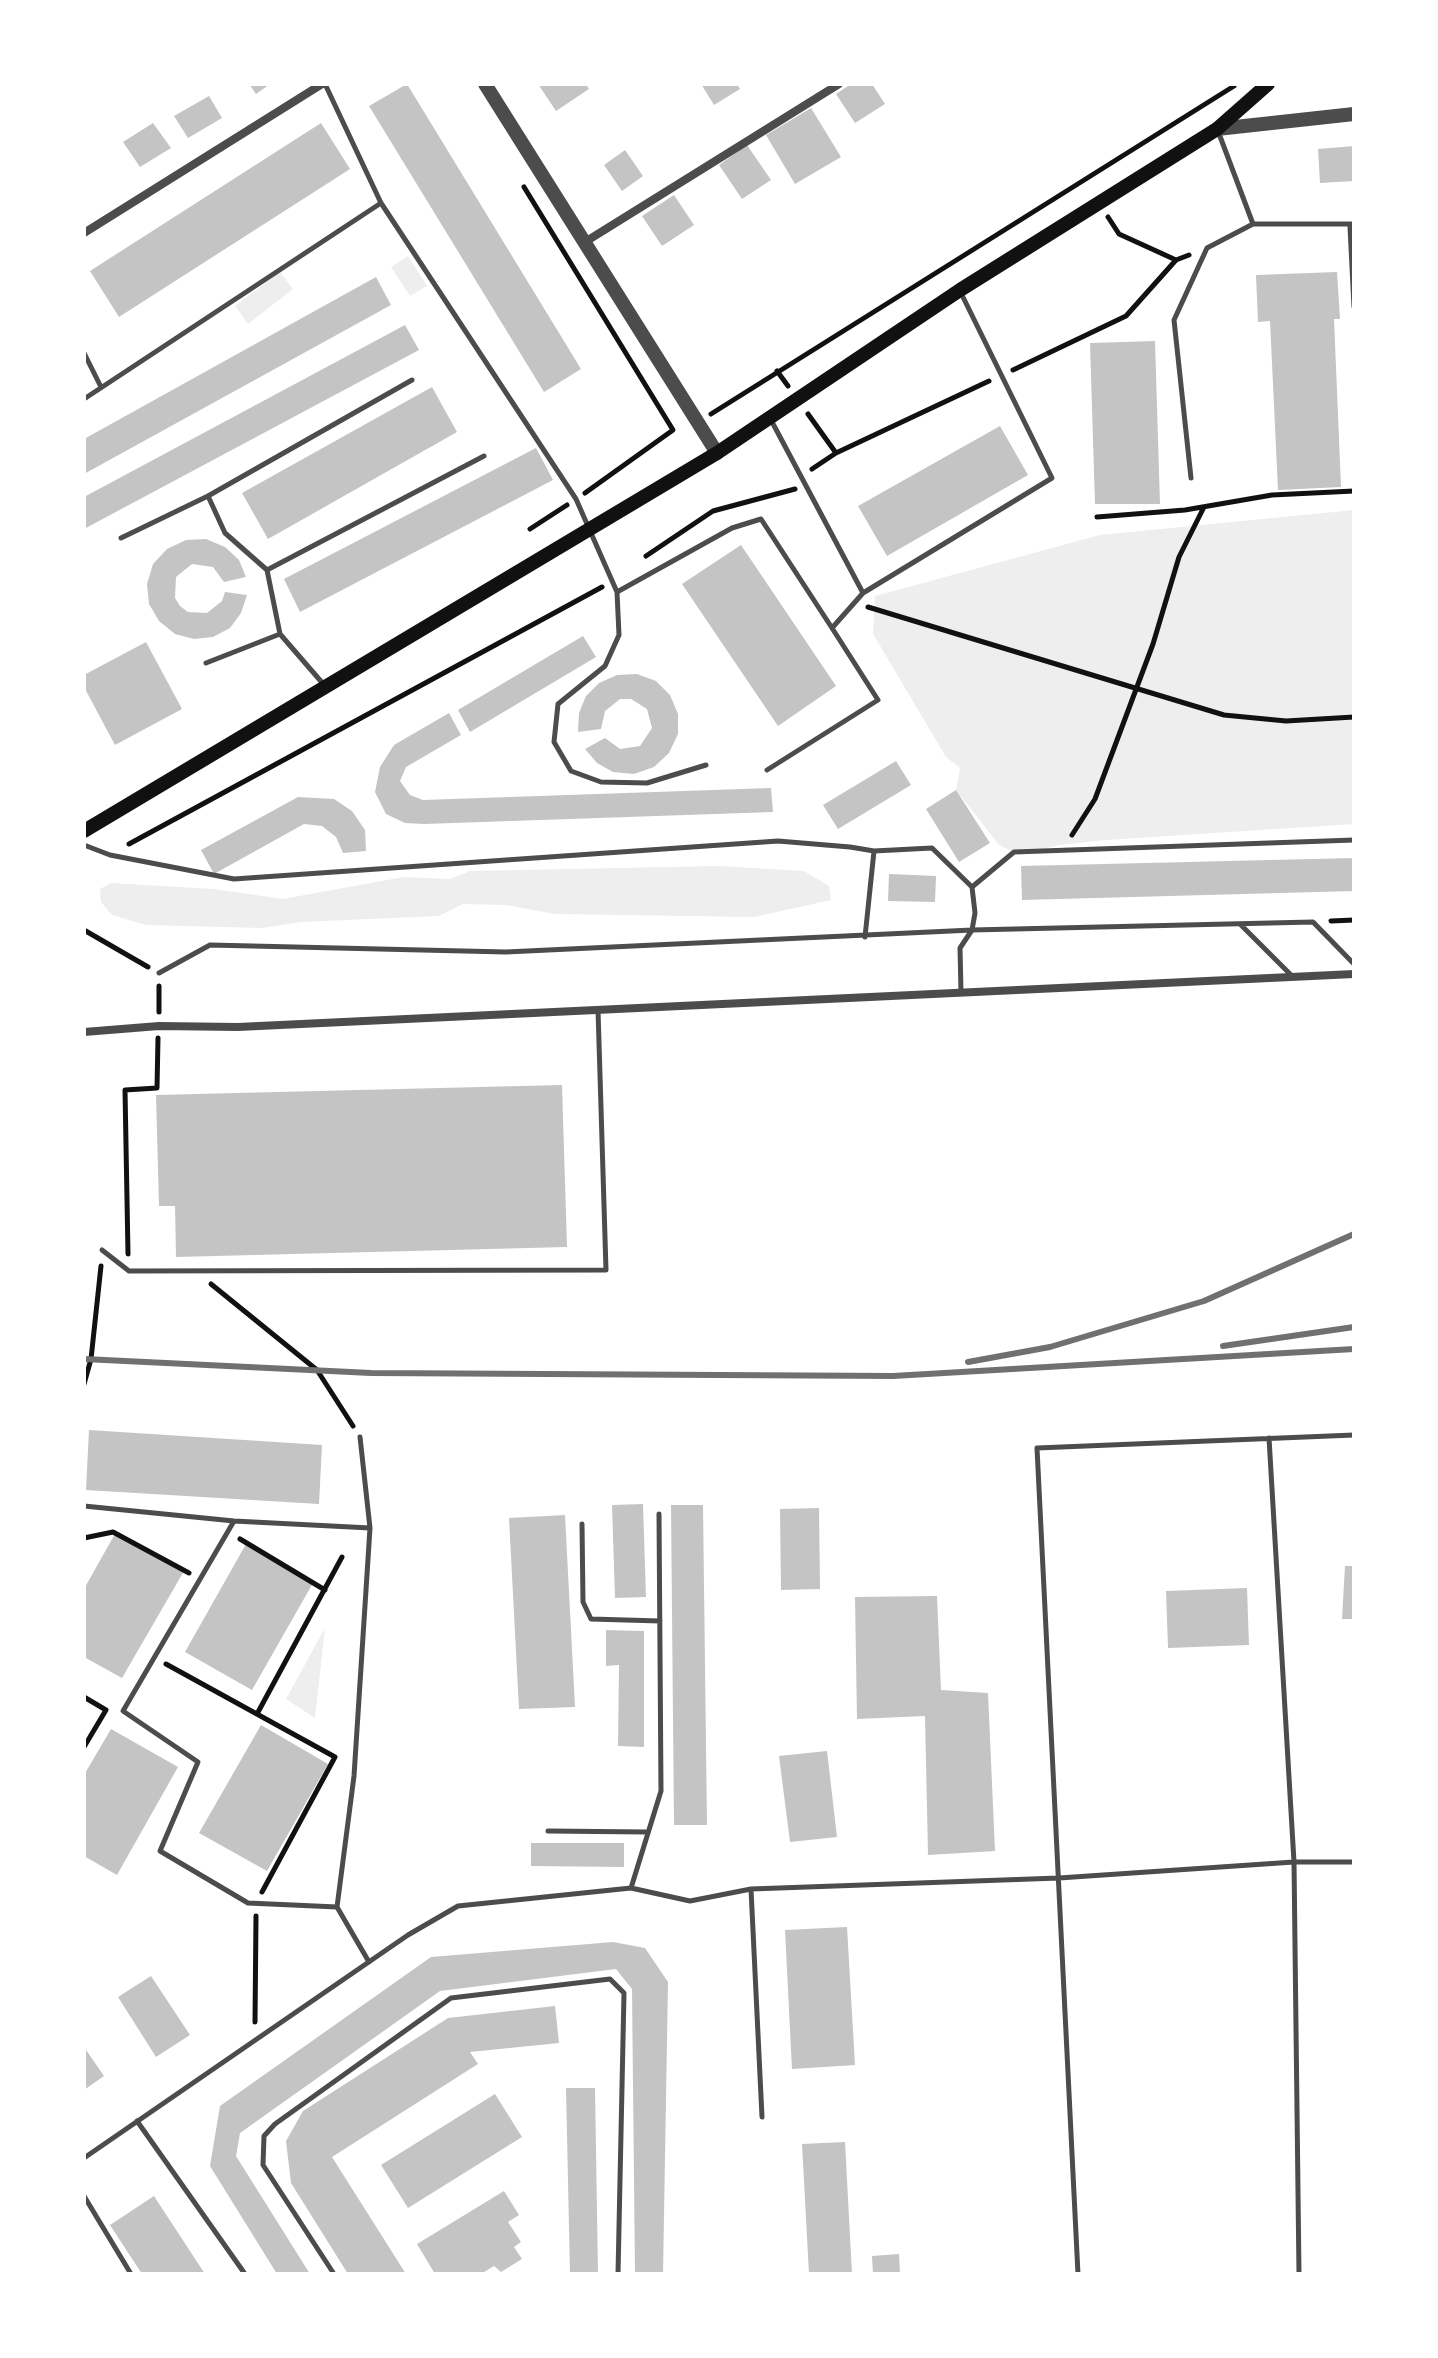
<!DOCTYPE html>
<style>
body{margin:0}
#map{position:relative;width:1438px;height:2358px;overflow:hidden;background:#fff;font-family:Inter,sans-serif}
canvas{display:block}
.frame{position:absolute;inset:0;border:86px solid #fff;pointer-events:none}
</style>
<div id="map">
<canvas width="1438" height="2358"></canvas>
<div class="frame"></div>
</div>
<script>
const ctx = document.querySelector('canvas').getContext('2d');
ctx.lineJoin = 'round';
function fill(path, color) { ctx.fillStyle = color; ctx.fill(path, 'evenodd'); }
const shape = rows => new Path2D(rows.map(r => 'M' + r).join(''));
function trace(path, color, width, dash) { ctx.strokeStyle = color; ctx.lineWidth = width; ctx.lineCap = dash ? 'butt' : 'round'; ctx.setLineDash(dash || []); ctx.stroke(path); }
fill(shape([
 [408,256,427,286,410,296,391,267],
 [280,272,293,289,248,324,235,306],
 [1354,510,1354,824,1106,840,1059,845,1020,855,999,845,956,790,960,768,946,757,873,634,875,596,1100,535],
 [718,866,804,871,829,886,831,900,754,917,555,914,506,905,463,904,439,916,301,922,262,928,146,925,112,915,101,902,100,889,111,883,214,889,283,899,404,877,450,879,470,871],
 [325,1628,315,1718,286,1699]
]), '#eee');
fill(shape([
 [249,84,270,84,256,94],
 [407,84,581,369,544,392,369,106],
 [538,84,586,84,589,89,556,111],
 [701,84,737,84,740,89,714,105],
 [851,84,872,84,885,104,855,123,836,94],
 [209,96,222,118,188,138,174,116],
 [811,108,841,157,795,184,766,135],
 [153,123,171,148,140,167,123,142],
 [321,123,350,169,119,317,90,271],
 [747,145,771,180,742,199,719,165],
 [1354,146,1354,181,1320,183,1318,149],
 [625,150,643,176,622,191,604,165],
 [674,195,694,225,662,246,642,216],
 [1337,272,1340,319,1334,319,1341,487,1278,490,1270,321,1258,322,1256,275],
 [376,277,391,305,84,474,84,439],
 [405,325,419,350,84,529,84,497],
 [1155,341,1160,504,1095,504,1090,343],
 [432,387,457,432,268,539,242,493],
 [1000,426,1028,475,887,556,858,506],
 [536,448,553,480,300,612,284,579],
 [206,539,225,547,239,560,246,577,224,582,213,567,192,564,176,577,175,598,180,606,188,612,207,613,222,601,225,592,247,595,241,613,230,628,213,637,194,639,175,634,159,621,149,604,147,584,153,564,167,549,186,540],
 [741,545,836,686,778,726,682,584],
 [583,636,596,657,470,732,458,710],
 [146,642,182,709,115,745,84,687,84,675],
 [637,674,656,681,670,695,678,714,678,734,669,753,654,767,634,774,613,772,597,763,585,749,605,738,620,749,640,746,652,728,647,709,631,699,620,699,605,711,601,729,578,732,579,713,586,696,599,683,617,675],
 [449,713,461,735,406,767,400,781,410,795,423,800,771,788,773,812,424,824,405,823,386,814,375,792,380,767,394,745],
 [896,761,911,785,838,829,823,805],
 [956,790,990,843,959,862,926,809],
 [298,797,334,799,352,811,365,830,366,851,343,853,336,837,322,826,304,824,214,874,201,850],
 [1354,858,1354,891,1022,900,1021,866],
 [889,874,936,876,935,902,888,901],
 [562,1085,567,1247,176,1257,175,1206,159,1206,156,1095],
 [89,1430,322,1445,319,1504,86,1490],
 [643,1504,646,1597,615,1598,612,1505],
 [671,1505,703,1505,707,1825,674,1825],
 [819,1508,820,1589,781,1590,780,1509],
 [565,1515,575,1707,519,1709,509,1518],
 [116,1532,184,1571,122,1678,84,1657,84,1589],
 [246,1544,313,1583,252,1690,185,1652],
 [1345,1566,1354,1566,1354,1619,1342,1619],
 [1247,1588,1249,1645,1168,1648,1166,1591],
 [937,1596,941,1690,988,1693,995,1851,928,1855,925,1716,857,1719,855,1597],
 [606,1630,644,1631,644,1747,618,1746,619,1665,606,1666],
 [261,1725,328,1764,267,1871,199,1833],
 [111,1729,178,1767,117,1875,84,1856,84,1775],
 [827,1751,837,1837,790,1842,779,1756],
 [531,1843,624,1843,624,1867,531,1866],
 [847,1927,855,2065,792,2069,785,1930],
 [613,1942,645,1948,668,1982,663,2274,635,2274,632,1989,616,1969,440,1991,240,2133,236,2156,310,2274,277,2274,210,2166,220,2106,431,1957],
 [151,1976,190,2035,156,2057,118,1997],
 [555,2006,559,2043,470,2052,478,2064,332,2157,406,2274,348,2274,291,2183,286,2141,303,2111,448,2018],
 [84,2047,104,2076,84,2090],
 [566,2088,595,2088,598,2274,570,2274],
 [495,2094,522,2137,408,2208,381,2165],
 [845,2142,852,2274,809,2274,802,2144],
 [504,2191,519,2215,508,2222,521,2242,514,2247,522,2259,501,2272,494,2266,481,2274,435,2274,417,2244],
 [154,2196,205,2274,142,2274,110,2225],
 [899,2254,900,2274,873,2274,872,2256]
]), '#c4c4c4');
trace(shape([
 [524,187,673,430,585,493],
 [1108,217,1119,234,1176,260],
 [1013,370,1126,316,1176,260,1189,255],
 [777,371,788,386],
 [711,414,1234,86],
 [808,414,836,453,989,381],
 [812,469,836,453],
 [1097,517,1185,510,1272,495,1354,491],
 [530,529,567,505],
 [646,556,713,511,795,489],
 [868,607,1224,715,1286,721,1354,717],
 [1072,835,1095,799,1153,644,1179,557,1204,507],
 [129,844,602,587],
 [1331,921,1354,920],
 [84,930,148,967],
 [159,1012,159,986],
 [128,1254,125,1090,157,1088,158,1038],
 [211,1284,317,1370,353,1426],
 [84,1384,91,1359,101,1266],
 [84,1538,113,1532,189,1573],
 [240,1539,325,1590],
 [166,1664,335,1757,262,1892],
 [84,1697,106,1710,84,1747],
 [257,1714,342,1557],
 [255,2022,256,1916]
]), '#111', 5);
trace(shape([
 [325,84,381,203],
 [1218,131,1253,224],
 [1350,227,1354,307],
 [84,353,101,387],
 [84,399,381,203,576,499,617,592,619,635,605,666,558,704,554,742,571,771,601,782,647,783,706,765],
 [771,420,863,593,1052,478,960,291],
 [1191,478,1174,320,1207,248,1253,224,1354,224],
 [121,538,208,496],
 [267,570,484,456],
 [617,592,732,528,761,519,832,628,863,593],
 [280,634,267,570,225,533,208,496,412,380],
 [206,663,280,634,325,686],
 [767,770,878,700,832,628],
 [84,845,110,855,234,879,778,841,850,847,874,851,865,937],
 [874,851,932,848,972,887,975,913,972,930,960,948,961,992],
 [972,887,1014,852,1354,840],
 [1240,924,1292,976],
 [159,973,210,945,506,952,972,930,1313,922,1354,964],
 [102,1250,129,1271,606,1270,598,1010],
 [1269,1438,1294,1862,1299,2274],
 [84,1506,234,1521,370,1528],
 [234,1521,123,1711,198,1762,160,1851,248,1903,337,1907,354,1776,370,1528,360,1437],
 [582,1524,583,1602,591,1619,660,1621],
 [548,1831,647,1832],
 [631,1888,661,1791,659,1514],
 [751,1889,762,2117],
 [337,1907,369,1962],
 [137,2121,245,2274],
 [84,2158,408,1935,458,1906,631,1888,690,1901,751,1889,1059,1878,1294,1862,1354,1862],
 [84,2196,131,2274],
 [334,2274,263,2165,264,2136,275,2124,451,1998,610,1979,624,1993,618,2274],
 [1078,2274,1037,1448,1354,1435]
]), '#4c4c4c', 5);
trace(shape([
 [84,233,322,84],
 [585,242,839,84],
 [84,1032,159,1026,238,1027,1354,974]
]), '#4c4c4c', 8);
trace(shape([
 [485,84,717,453],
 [1217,129,1354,114]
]), '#4c4c4c', 14);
trace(shape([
 [84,831,717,453,960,290,1217,129,1268,84]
]), '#111', 14);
trace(shape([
 [1223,1346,1354,1327],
 [84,1359,371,1373,893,1376,1354,1349],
 [968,1362,1050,1347,1204,1301,1354,1234]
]), '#707070', 6);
</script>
